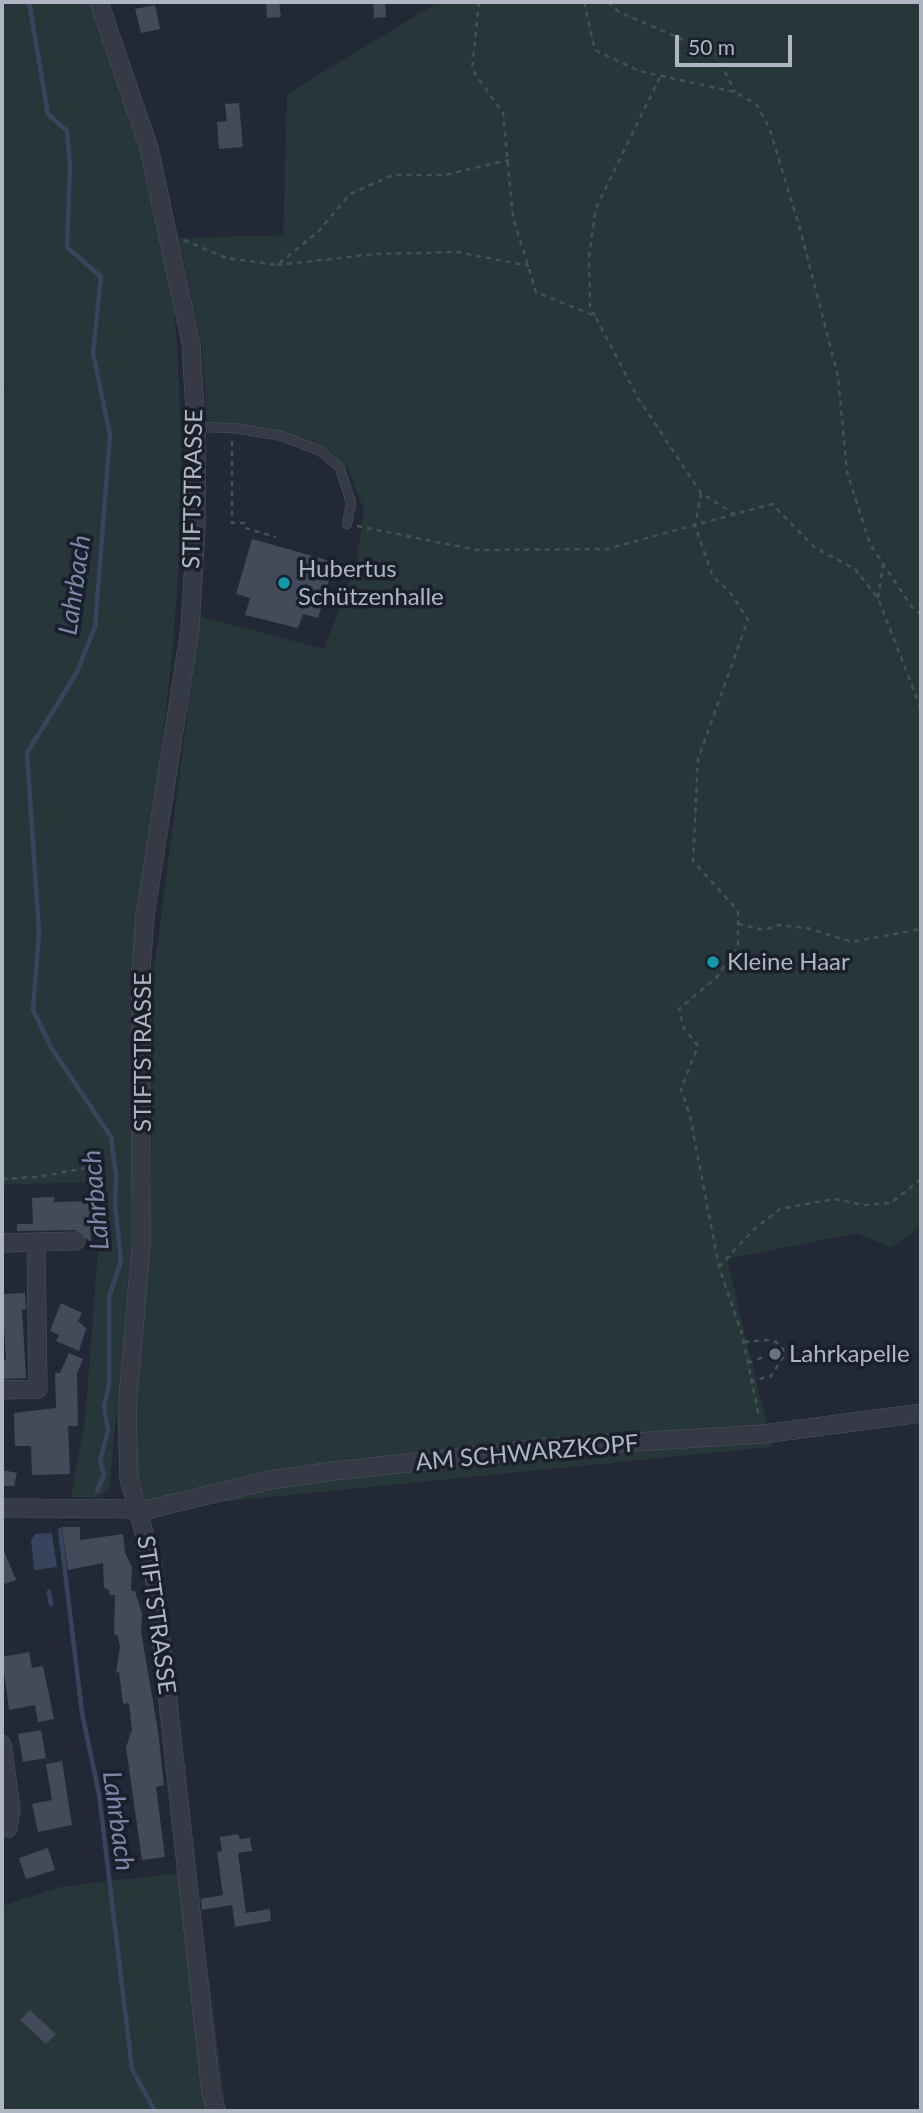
<!DOCTYPE html>
<meta charset="utf-8">
<style>
body{margin:0}
#map{position:relative;width:923px;height:2113px;overflow:hidden;background:#222835;font-family:Lato,sans-serif}
canvas{display:block}
.frame{position:absolute;inset:0;border:4px solid #afb5c3;pointer-events:none}
.scale{position:absolute;left:675px;top:35px;width:117px;height:32px;box-sizing:border-box;border:4px solid #afb5c3;border-top:0;padding-left:9px;font-size:21px;line-height:24px;white-space:nowrap;color:#afb5c3;-webkit-text-stroke:5px #1a1f2b;paint-order:stroke}
</style>
<div id="map">
<canvas width="923" height="2113"></canvas>
<div class="frame"></div>
<div class="scale">50 m</div>
</div>
<script>
const ctx = document.querySelector('canvas').getContext('2d');
ctx.lineJoin = 'round';
function fill(path, color) { ctx.fillStyle = color; ctx.fill(path, 'evenodd'); }
const shape = rows => new Path2D(rows.map(r => 'M' + r).join(''));
function trace(path, color, width, dash) { ctx.strokeStyle = color; ctx.lineWidth = width; ctx.lineCap = dash ? 'butt' : 'round'; ctx.setLineDash(dash || []); ctx.stroke(path); }
function label(font, color, halo, rows, align = 'center') {
  ctx.font = font + ' Lato,sans-serif'; ctx.lineWidth = 7; ctx.setLineDash([]); ctx.textBaseline = 'middle'; ctx.strokeStyle = halo; ctx.fillStyle = color; for (const [text, x, y, turn = 0] of rows) {
    ctx.save(); ctx.translate(x, y); ctx.rotate((+turn || 0) * Math.PI / 180); ctx.textAlign = isNaN(turn) ? turn : align; if (halo) ctx.strokeText(text, 0, 0); ctx.fillText(text, 0, 0); ctx.restore();
  }
}
fill(shape([
 [5,2,99,2,167,232,177,342,181,427,181,539,172,658,135,969,131,1243,121,1367,109,1489,97,1498,71,1497,85,1419,99,1235,96,1182,2,1185,2,403,5,384,2,383,2,21],
 [438,2,921,2,921,1227,891,1248,858,1233,727,1259,772,1447,150,1509,140,1492,136,1468,135,1423,150,1245,154,970,200,616,324,649,356,564,364,510,348,467,282,436,207,422,202,344,179,238,283,235,287,94],
 [195,1871,226,2111,2,2111,2,1906,60,1887]
]), '#263639');
fill(shape([
 [52,1533,57,1567,34,1570,31,1540,35,1534]
]), '#38445e');
trace(shape([
 [29,2,48,114,67,131,70,165,67,247,101,277,93,353,110,435,95,627,77,672,27,753,39,932,33,1010,52,1049,111,1137,116,1175,115,1205,121,1261,109,1297,109,1385,104,1407,108,1430,100,1461,104,1475,97,1491],
 [60,1530,82,1713,99,1794,132,2069,155,2111],
 [49,1592,51,1604]
]), '#38445e', 4.5);
fill(shape([
 [279,2,281,17,267,18,266,3],
 [373,2,385,2,386,17,374,18],
 [155,5,160,29,141,33,135,9],
 [239,103,243,147,219,149,217,122,227,121,225,104],
 [252,539,334,562,318,618,303,614,298,628,245,615,250,598,236,594],
 [54,1197,54,1202,90,1201,91,1242,76,1230,17,1231,17,1224,33,1224,32,1198],
 [25,1293,26,1309,22,1310,26,1378,2,1379,2,1360,6,1360,2,1294],
 [61,1303,82,1313,78,1321,86,1328,79,1351,56,1341,59,1335,50,1331],
 [69,1353,83,1359,77,1373,78,1426,68,1426,70,1474,32,1475,31,1446,15,1446,14,1413,56,1408,55,1373,60,1373],
 [2,1470,17,1473,14,1486,2,1486],
 [62,1527,80,1527,80,1540,123,1534,125,1553,132,1567,131,1591,135,1591,142,1613,141,1631,158,1731,164,1785,156,1787,165,1857,142,1860,126,1747,132,1730,129,1703,123,1704,119,1672,116,1673,120,1647,118,1636,114,1634,115,1595,110,1595,109,1590,104,1588,103,1563,68,1570],
 [2,1546,16,1580,2,1585],
 [29,1652,32,1668,43,1666,54,1719,38,1722,35,1705,9,1710,2,1657],
 [41,1730,46,1758,23,1762,18,1734],
 [62,1761,72,1825,38,1832,32,1804,52,1800,46,1764],
 [238,1834,240,1839,250,1838,252,1851,238,1853,246,1913,270,1909,271,1921,235,1927,232,1905,202,1910,201,1899,223,1895,217,1852,222,1851,220,1837],
 [48,1848,55,1870,26,1879,19,1858],
 [30,2010,56,2034,46,2044,20,2020]
]), '#434b5a');
const lane = shape([
 [196,427,233,428,282,436,320,451,340,468,351,503,347,524]
]);
const street = shape([
 [99,2,149,148,191,343,196,427,196,527,190,629,145,916,141,969,141,1245,127,1409,129,1479,153,1565,211,2093,216,2111],
 [2,1243,76,1241],
 [2,1390,38,1389,36,1242],
 [2,1508,150,1509,270,1480,334,1471,553,1447,763,1434,921,1413],
 [2,1744,11,1808,8,1828]
]);
trace(lane, '#4f5561', 10);
trace(street, '#4f5561', 19);
trace(shape([
 [479,2,472,69,503,113,513,217,536,292,595,316,638,398,701,493,736,515],
 [584,2,595,50,639,71,735,92,756,104,769,127,800,229,838,376,847,472,870,544,913,609,921,614],
 [608,2,619,12,716,54,735,92],
 [184,240,226,258,277,265,318,232,350,194,393,175,444,175,509,160],
 [277,265,376,254,457,252,529,266],
 [595,316,590,306,589,257,596,208,660,77],
 [232,441,232,523,245,523,245,528,276,537],
 [701,493,695,526,713,577,730,592,748,620,698,759,693,861,738,911,738,945,717,977,679,1009,684,1028,698,1046,681,1089,690,1116,719,1267,742,1334,759,1417],
 [357,526,477,550,607,549,772,504,814,547,855,569,878,598,921,709],
 [878,598,883,565],
 [738,924,764,930,778,925,807,928,852,942,921,929],
 [2,1179,37,1177,86,1168],
 [719,1267,752,1231,780,1209,834,1199,864,1205,891,1203,921,1179],
 [744,1342,766,1340,776,1342,783,1349,784,1356,771,1376,752,1381],
 [748,1363,771,1354]
]), '#435256', 2.5, [5, 5]);
trace(lane, '#353a46', 9);
trace(street, '#353a46', 18);
for (const [x, y, r, color] of [
 [284,583,7,"#0f9aa8"],
 [713,962,7,"#0f9aa8"],
 [775,1354,7,"#6b7280"]
]) { const dot = new Path2D(); dot.arc(x, y, r, 0, 2 * Math.PI); ctx.fillStyle = color; ctx.fill(dot); trace(dot, '#1a1f2b', 2.5); }
label('24px', '#afb5c3', '#1a1f2b', [
 ["STIFTSTRASSE",193,489,-89],
 ["STIFTSTRASSE",143,1052,-90],
 ["AM SCHWARZKOPF",527,1453,-5],
 ["STIFTSTRASSE",156,1615,82]
]);
label('24px', '#afb5c3', '#1a1f2b', [
 ["Hubertus",298,569],
 ["Schützenhalle",298,597],
 ["Kleine Haar",727,962],
 ["Lahrkapelle",789,1354]
], 'left');
label('italic 26px', '#7a89a9', '#1a1f2b', [
 ["Lahrbach",75,585,-82],
 ["Lahrbach",96,1200,-95],
 ["Lahrbach",118,1821,82]
]);
</script>
